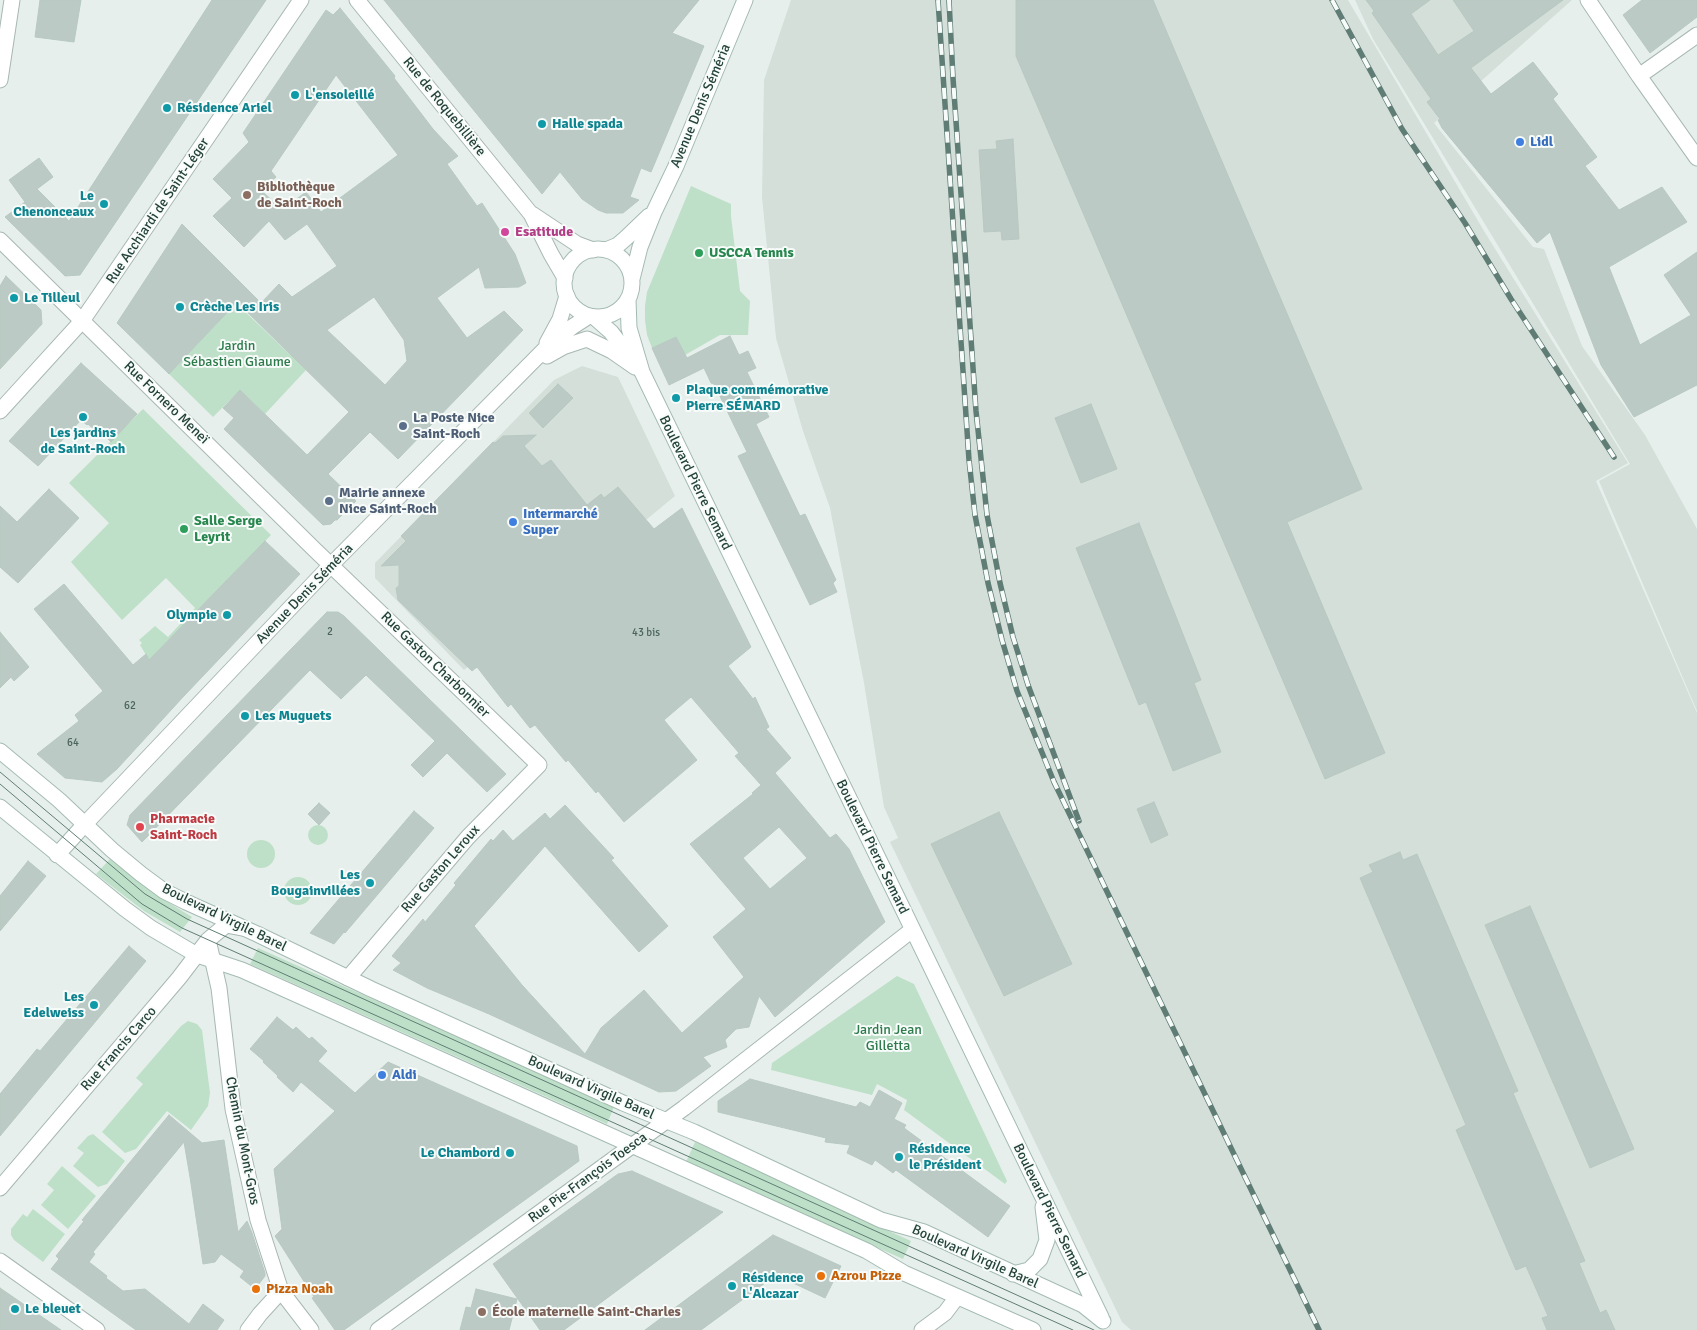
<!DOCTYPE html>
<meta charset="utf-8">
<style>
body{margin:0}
canvas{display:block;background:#e6efeb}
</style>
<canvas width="1697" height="1330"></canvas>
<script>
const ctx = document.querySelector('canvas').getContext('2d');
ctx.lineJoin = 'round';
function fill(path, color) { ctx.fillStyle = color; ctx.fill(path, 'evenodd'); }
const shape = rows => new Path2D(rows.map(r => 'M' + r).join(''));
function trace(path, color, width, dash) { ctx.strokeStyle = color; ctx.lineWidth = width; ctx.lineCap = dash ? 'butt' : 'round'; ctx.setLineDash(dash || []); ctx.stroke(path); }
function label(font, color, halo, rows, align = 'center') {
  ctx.font = font + ' Signika,sans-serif'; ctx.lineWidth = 4; ctx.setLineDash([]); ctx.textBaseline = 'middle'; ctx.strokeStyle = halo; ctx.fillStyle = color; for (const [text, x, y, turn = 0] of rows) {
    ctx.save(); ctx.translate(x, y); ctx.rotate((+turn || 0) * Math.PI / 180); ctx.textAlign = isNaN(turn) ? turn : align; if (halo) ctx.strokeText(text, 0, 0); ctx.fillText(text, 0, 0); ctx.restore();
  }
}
fill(shape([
 [791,0,1348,0,1484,231,1628,463,1596,481,1697,713,1697,1330,1131,1330,1122,1322,890,842,898,838,884,807,864,683,830,508,803,431,776,338,762,197,764,80],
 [1355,0,1572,0,1434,123,1533,247,1544,249,1582,346,1645,435,1697,529,1697,711,1599,481,1630,464,1373,39],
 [582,366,618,377,675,496,464,670,375,578,375,563,554,380]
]), '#d4dfda');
fill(shape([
 [691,186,731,204,731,216,740,291,750,301,748,335,720,335,685,355,676,337,652,348,647,335,645,320,645,306,647,292],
 [236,303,306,370,265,414,240,390,213,417,169,374],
 [143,409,271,535,149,660,140,645,142,643,139,640,155,626,168,637,195,608,166,578,122,620,71,562,109,523,69,483],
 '308 835a10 10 0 1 1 20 0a10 10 0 1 1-20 0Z',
 '247 854a14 14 0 1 1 28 0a14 14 0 1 1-28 0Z',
 [110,859,153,893,192,917,180,932,144,911,96,874],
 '284 891a14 14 0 1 1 28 0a14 14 0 1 1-28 0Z',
 [258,948,614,1107,607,1124,250,964],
 [897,976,914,984,1007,1181,1005,1184,904,1110,907,1100,877,1084,872,1095,771,1070,772,1063],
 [188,1021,197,1024,202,1030,210,1093,208,1106,191,1130,167,1111,136,1149,125,1153,102,1132,143,1084,136,1078,181,1026],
 [93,1134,125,1161,107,1184,98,1187,73,1166,84,1153,77,1148,88,1136],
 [695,1142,911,1241,903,1259,686,1162],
 [62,1166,96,1196,68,1229,41,1205,54,1190,47,1184],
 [33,1209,65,1234,43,1262,14,1240,11,1235,11,1229,23,1214,27,1217]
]), '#bfe0c8');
const building = shape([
 [40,0,81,0,74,42,35,37,40,0],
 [212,0,266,0,80,275,65,276,5,217,25,202,9,180,39,158,53,177,37,189,69,221,212,0],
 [384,0,699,0,672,33,704,46,651,172,641,168,630,197,639,200,623,213,606,213,598,210,582,199,560,172,542,194,384,0],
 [1016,0,1153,0,1362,489,1287,522,1385,753,1325,779,1016,56,1016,0],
 [1366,0,1430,0,1411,14,1438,55,1474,31,1453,0,1563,0,1471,68,1491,94,1533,62,1558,94,1553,99,1597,157,1585,166,1619,210,1662,187,1687,222,1609,267,1640,345,1691,315,1664,275,1697,252,1697,385,1634,417,1601,365,1550,232,1537,243,1442,128,1438,120,1440,119,1427,102,1431,99,1372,13,1374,11,1366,0],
 [1642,0,1697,0,1697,17,1650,53,1623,15,1642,0],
 [340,8,395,76,394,78,433,129,458,156,447,164,477,206,482,203,515,254,526,283,519,287,485,288,479,267,437,298,467,338,504,311,523,330,398,459,370,432,328,474,356,501,337,520,335,520,331,524,323,525,224,429,234,418,223,408,240,390,307,455,349,412,237,302,169,374,117,323,182,224,261,303,279,284,292,297,337,266,307,224,285,240,269,221,244,247,213,216,232,198,213,179,249,142,243,133,326,10,333,15,340,8],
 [336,75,398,155,321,212,306,192,282,210,262,191,276,177,271,171,336,75],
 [374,297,404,340,407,361,385,385,327,330,374,297],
 [1013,139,1019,239,1002,240,1001,231,984,232,979,150,997,149,996,141,1013,139],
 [6,276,41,310,42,324,0,369,0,286,6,276],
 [730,336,739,355,748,351,756,368,747,372,769,417,756,424,800,516,805,514,836,580,833,583,837,592,810,605,738,456,747,452,714,384,711,383,704,368,669,385,652,348,676,337,687,358,730,336],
 [81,363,137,414,111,442,99,430,97,432,88,424,87,425,81,420,38,466,9,441,81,363],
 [558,384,573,398,543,428,529,413,558,384],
 [1091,404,1117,469,1081,483,1055,418,1091,404],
 [536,435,524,446,542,466,551,460,587,505,601,494,604,498,618,487,654,529,682,508,751,647,728,666,753,699,755,697,769,727,766,729,791,758,775,773,830,838,836,834,849,849,885,922,775,1017,759,996,749,1027,736,1029,725,1040,727,1047,703,1057,711,1066,676,1091,659,1092,489,1014,427,988,393,970,401,963,392,956,423,919,425,922,456,885,454,883,491,839,493,841,503,830,513,841,545,813,550,819,565,805,614,858,611,860,668,926,639,952,545,846,474,926,522,985,585,1054,601,1028,644,990,682,1033,744,977,713,937,746,909,690,844,753,794,752,793,761,785,735,756,739,753,691,697,664,720,697,760,624,822,598,791,596,793,568,760,566,762,535,725,530,728,511,704,508,707,477,667,472,671,398,600,396,588,399,586,399,565,381,566,406,541,401,536,493,442,495,443,503,436,536,435],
 [779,827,807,858,770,889,743,858,779,827],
 [49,489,79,518,18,583,0,567,0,506,17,522,49,489],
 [1139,523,1201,680,1194,683,1221,752,1173,771,1146,702,1139,705,1076,548,1139,523],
 [265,541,300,574,183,697,117,769,102,782,65,778,37,754,79,721,75,715,103,691,34,609,64,584,133,665,146,654,149,660,265,541],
 [327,612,338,612,344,616,506,774,487,792,447,753,423,777,411,765,435,741,366,675,341,699,310,670,142,842,127,825,130,815,327,612],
 [0,632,29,667,14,681,11,677,0,688,0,632],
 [1154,802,1168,835,1151,843,1137,809,1154,802],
 [319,803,330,813,319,825,308,814,319,803],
 [414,811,434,828,345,933,344,932,334,944,310,933,414,811],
 [999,812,1072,964,1004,996,931,844,999,812],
 [1400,852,1403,860,1417,854,1518,1091,1513,1093,1585,1261,1579,1263,1600,1313,1606,1310,1615,1330,1547,1330,1542,1318,1548,1316,1526,1266,1516,1270,1456,1130,1466,1125,1360,878,1373,872,1369,865,1400,852],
 [28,861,46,876,0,931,0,896,28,861],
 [1530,906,1634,1149,1590,1168,1485,925,1530,906],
 [129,946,146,961,0,1136,0,1094,37,1049,40,1051,129,946],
 [277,1017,293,1030,296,1027,309,1039,312,1037,327,1051,318,1061,355,1093,388,1062,577,1146,579,1161,344,1330,335,1330,312,1298,314,1297,275,1236,282,1229,274,1169,335,1111,301,1082,293,1092,277,1077,278,1076,263,1062,264,1061,250,1049,277,1017],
 [750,1079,856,1107,860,1102,870,1107,879,1090,902,1103,894,1119,906,1125,904,1128,1010,1206,988,1237,896,1170,893,1173,875,1160,872,1165,847,1153,850,1145,825,1142,826,1138,718,1112,718,1101,750,1079],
 [169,1115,202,1143,224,1140,238,1232,247,1221,252,1233,265,1273,265,1276,255,1289,240,1277,244,1271,221,1254,215,1262,203,1264,190,1177,184,1142,93,1252,95,1254,89,1262,107,1276,106,1278,123,1291,145,1289,189,1324,203,1304,224,1320,217,1330,136,1330,51,1269,59,1259,56,1256,84,1221,82,1220,169,1115],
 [632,1171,723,1212,564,1330,540,1330,493,1264,618,1174,632,1171],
 [773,1235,841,1266,825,1298,776,1275,701,1330,645,1330,773,1235],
 [0,1288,61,1330,0,1330,0,1288],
 [476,1289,517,1299,509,1330,460,1330,466,1307,471,1308,476,1289]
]);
fill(building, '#bbcac4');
trace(building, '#b8c9c2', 1);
const street = shape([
 [357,0,531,214,551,254,565,278],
 [1588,0,1639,76,1697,158],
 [1639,76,1697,35],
 [0,80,12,0],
 [532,214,577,244,593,250],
 [0,240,315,550,539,765,468,837,348,978],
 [547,343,560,319,567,296],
 [547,356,563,347,587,339,612,351,635,367],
 [0,411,82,321,301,0],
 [85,824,331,565,544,350,572,327,589,316],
 [208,940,219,988,233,1109,258,1220,281,1291,311,1330],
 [0,1188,179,978,208,940,226,925,242,928],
 [0,1261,97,1330],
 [248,1330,260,1314,281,1291],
 [378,1330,684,1108,912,930],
 [922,1330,945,1313,957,1297]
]);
const secondary = shape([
 '564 283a34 34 0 1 1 68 0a34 34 0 1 1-68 0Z',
 [606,250,618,245,626,238,649,216],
 [632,279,640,247,654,212,676,166,745,0],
 [628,299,629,328,642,372,1101,1317],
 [594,317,611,332,636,365],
 [0,751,59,800,112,850,141,874,164,891,186,902,257,934,371,989,623,1103,694,1132,881,1220,924,1232,1083,1305,1103,1321],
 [0,807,125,909,151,928,197,955,242,970,867,1251,904,1273,1033,1330],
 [57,855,85,824],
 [1013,1274,1029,1270,1040,1259,1047,1240,1043,1207]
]);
trace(street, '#a8b8b2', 17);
trace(secondary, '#a4bbb3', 17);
trace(street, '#fff', 15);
trace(secondary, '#fff', 15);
trace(shape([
 [0,772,145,894,187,919,1094,1330],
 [0,784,142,904,182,928,1073,1330]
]), '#5f7d75', 1);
const rail = shape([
 [938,0,969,460,975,515,988,583,1002,640,1017,691,1054,782,1319,1330],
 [949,0,953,78,976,411,987,515,1000,583,1013,637,1028,685,1079,821],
 [1332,0,1402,129,1465,223,1511,299,1614,457]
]);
trace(rail, '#5f7d75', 5.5);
trace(rail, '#f7fbf9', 4, [11]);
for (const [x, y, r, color] of [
 [295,95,5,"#0f9aa8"],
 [167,108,5,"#0f9aa8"],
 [542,124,5,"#0f9aa8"],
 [1520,142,5,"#3f7fe0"],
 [247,195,5,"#8d6e63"],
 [104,204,5,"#0f9aa8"],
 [505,232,5,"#d1479c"],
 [699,253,5,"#2e9e5b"],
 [14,298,5,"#0f9aa8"],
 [180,307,5,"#0f9aa8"],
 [676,398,5,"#0f9aa8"],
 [83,417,5,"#0f9aa8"],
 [403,426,5,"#5c6f8a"],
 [329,501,5,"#5c6f8a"],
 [513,522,5,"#3f7fe0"],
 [184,529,5,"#2e9e5b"],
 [227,615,5,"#0f9aa8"],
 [245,716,5,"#0f9aa8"],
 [140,827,5,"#e0444e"],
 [370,883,5,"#0f9aa8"],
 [94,1005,5,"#0f9aa8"],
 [382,1075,5,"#3f7fe0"],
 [510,1153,5,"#0f9aa8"],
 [899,1157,5,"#0f9aa8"],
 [821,1276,5,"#e8710a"],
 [732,1286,5,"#0f9aa8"],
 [256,1289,5,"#e8710a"],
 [15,1309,5,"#0f9aa8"],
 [482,1312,5,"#8d6e63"]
]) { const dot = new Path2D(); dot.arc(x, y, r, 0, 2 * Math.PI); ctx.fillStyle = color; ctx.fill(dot); trace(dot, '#f7fbf9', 2); }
label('11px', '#4a645c', null, [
 ["2",330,632],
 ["43 bis",646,633],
 ["62",130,706],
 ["64",73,743]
]);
label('bold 14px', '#0d838f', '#f7fbf9', [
 ["L'ensoleillé",305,95],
 ["Résidence Ariel",177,108],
 ["Halle spada",552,124],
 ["Le",94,196,"right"],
 ["Chenonceaux",94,212,"right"],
 ["Le Tilleul",24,298],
 ["Crèche Les Iris",190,307],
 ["Plaque commémorative",686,390],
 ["Pierre SÉMARD",686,406],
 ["Les jardins",83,433,"center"],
 ["de Saint-Roch",83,449,"center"],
 ["Olympie",217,615,"right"],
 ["Les Muguets",255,716],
 ["Les",360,875,"right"],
 ["Bougainvillées",360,891,"right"],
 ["Les",84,997,"right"],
 ["Edelweiss",84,1013,"right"],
 ["Résidence",909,1149],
 ["le Président",909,1165],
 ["Le Chambord",500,1153,"right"],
 ["Résidence",742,1278],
 ["L'Alcazar",742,1294],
 ["Le bleuet",25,1309]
], 'left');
label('14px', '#24423a', '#f7fbf9', [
 ["Avenue Denis Séméria",701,106,-67],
 ["Rue de Roquebillière",444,107,51],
 ["Rue Acchiardi de Saint-Léger",158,211,-56],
 ["Rue Fornero Meneï",166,403,44],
 ["Boulevard Pierre Semard",695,483,64],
 ["Avenue Denis Séméria",305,594,-46],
 ["Rue Gaston Charbonnier",435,665,44],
 ["Boulevard Pierre Semard",872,847,64],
 ["Rue Gaston Leroux",441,869,-49],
 ["Boulevard Virgile Barel",224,918,26],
 ["Rue Francis Carco",119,1049,-49],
 ["Boulevard Virgile Barel",591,1088,24],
 ["Chemin du Mont-Gros",242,1141,79],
 ["Rue Pie-François Toesca",588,1178,-36],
 ["Boulevard Pierre Semard",1049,1211,64],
 ["Boulevard Virgile Barel",975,1257,24]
]);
label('bold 14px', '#366cbe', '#f7fbf9', [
 ["Lidl",1530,142],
 ["Intermarché",523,514],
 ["Super",523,530],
 ["Aldi",392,1075]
], 'left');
label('bold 14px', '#785e54', '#f7fbf9', [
 ["Bibliothèque",257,187],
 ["de Saint-Roch",257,203],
 ["École maternelle Saint-Charles",492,1312]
], 'left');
label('bold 14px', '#b23c85', '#f7fbf9', [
 ["Esatitude",515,232]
], 'left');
label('bold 14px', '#27864d', '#f7fbf9', [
 ["USCCA Tennis",709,253],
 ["Salle Serge",194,521],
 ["Leyrit",194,537]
], 'left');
label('14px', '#2d7a4b', '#f7fbf9', [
 ["Jardin",237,346],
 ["Sébastien Giaume",237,362],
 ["Jardin Jean",888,1030],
 ["Gilletta",888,1046]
]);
label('bold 14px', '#4e5e75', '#f7fbf9', [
 ["La Poste Nice",413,418],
 ["Saint-Roch",413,434],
 ["Mairie annexe",339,493],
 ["Nice Saint-Roch",339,509]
], 'left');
label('bold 14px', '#be3a42', '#f7fbf9', [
 ["Pharmacie",150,819],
 ["Saint-Roch",150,835]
], 'left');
label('bold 14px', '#c56008', '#f7fbf9', [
 ["Azrou Pizze",831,1276],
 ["Pizza Noah",266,1289]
], 'left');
</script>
